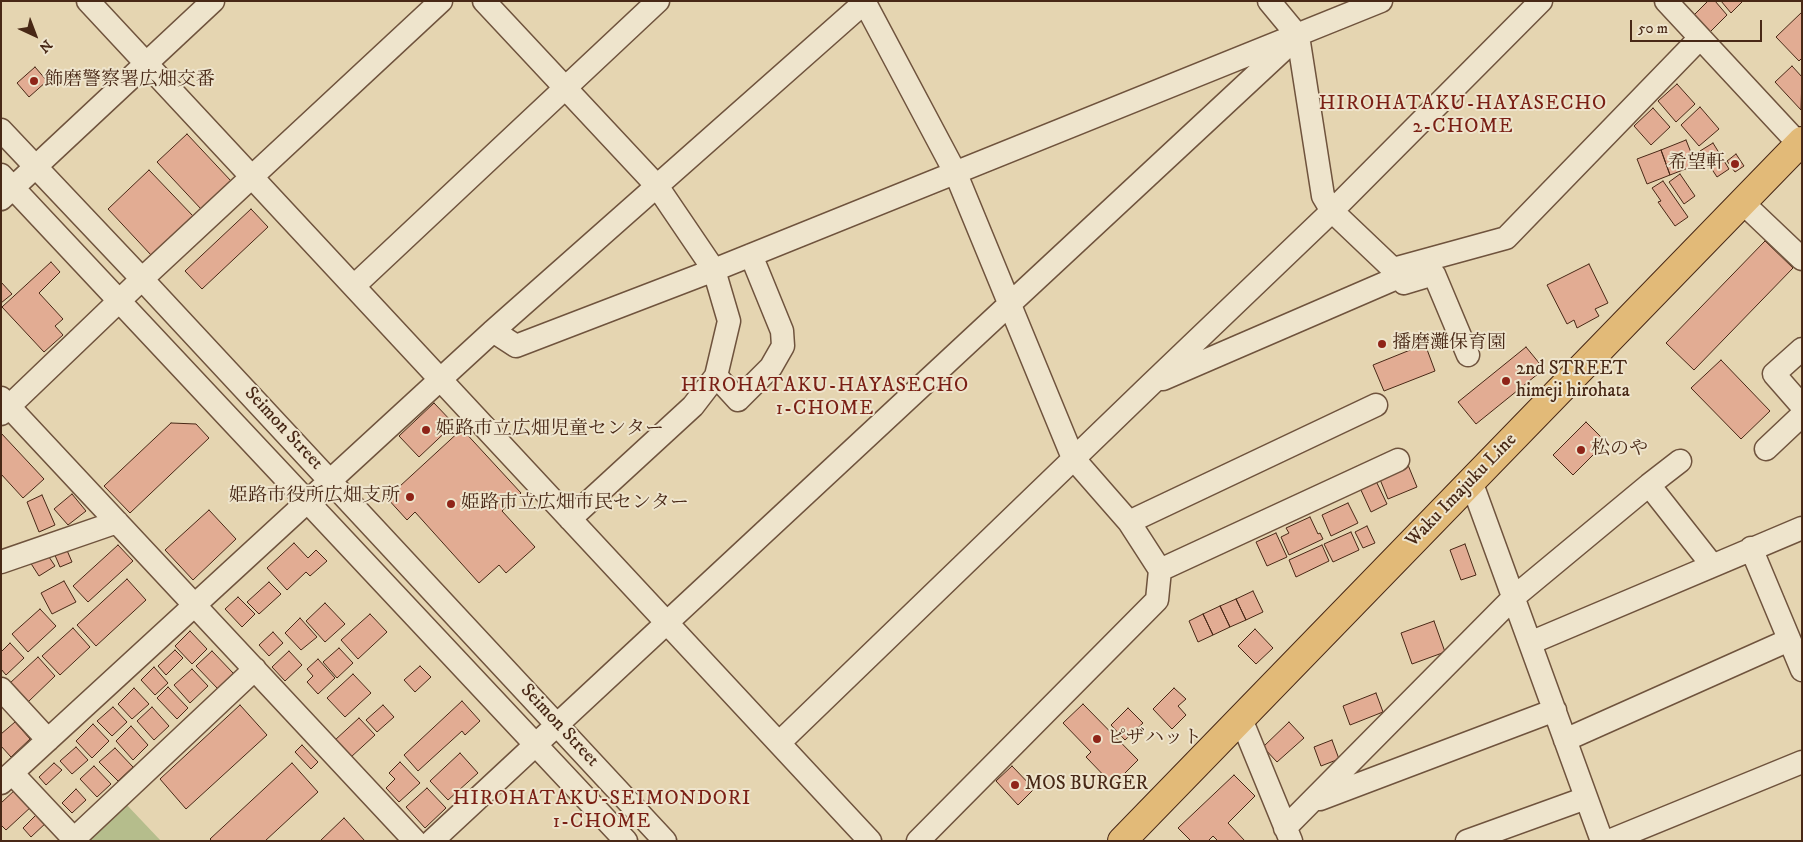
<!DOCTYPE html>
<meta charset="utf-8">
<style>
body{margin:0}
#map{position:relative;width:1803px;height:842px;overflow:hidden;background:#e5d5b1;font-family:"IM FELL DW Pica",serif}
canvas{display:block}
.frame{position:absolute;inset:0;border:2px solid #482816;pointer-events:none}
.north{position:absolute;left:10px;top:10px;width:50px;height:50px;-webkit-text-stroke:4px #eee4cc;paint-order:stroke;rotate:137deg;font-size:14px;font-weight:700;line-height:20px;text-align:center;color:#482816}
.north::after{content:'';display:block;margin:auto;width:18px;height:22px;background:#482816;clip-path:polygon(50% 0,100% 100%,50% 72%,0 100%)}
.scale{position:absolute;left:1630px;top:20px;width:132px;height:22px;box-sizing:border-box;border:2px solid #482816;border-top:0;padding-left:6px;font-size:15px;line-height:18px;white-space:nowrap;color:#482816;-webkit-text-stroke:4px #eee4cc;paint-order:stroke}
</style>
<div id="map">
<canvas width="1803" height="842"></canvas>
<div class="frame"></div>
<div class="north">N</div>
<div class="scale">50 m</div>
</div>
<script>
const ctx = document.querySelector('canvas').getContext('2d');
ctx.lineJoin = 'round';
function fill(path, color) { ctx.fillStyle = color; ctx.fill(path, 'evenodd'); }
const shape = rows => new Path2D(rows.map(r => 'M' + r).join(''));
function trace(path, color, width, dash) { ctx.strokeStyle = color; ctx.lineWidth = width; ctx.lineCap = dash ? 'butt' : 'round'; ctx.setLineDash(dash || []); ctx.stroke(path); }
function label(font, color, halo, rows, align = 'center') {
  ctx.font = font + ' "IM FELL DW Pica","Noto Serif JP",serif'; ctx.lineWidth = 4; ctx.setLineDash([]); ctx.textBaseline = 'middle'; ctx.strokeStyle = halo; ctx.fillStyle = color; for (const [text, x, y, turn = 0] of rows) {
    ctx.save(); ctx.translate(x, y); ctx.rotate((+turn || 0) * Math.PI / 180); ctx.textAlign = isNaN(turn) ? turn : align; if (halo) ctx.strokeText(text, 0, 0); ctx.fillText(text, 0, 0); ctx.restore();
  }
}
fill(shape([
 [125,803,161,841,84,841]
]), '#b5bd8c');
const building = shape([
 [1708,1,1715,1,1727,15,1707,35,1691,18,1708,1],
 [1721,1,1743,1,1731,13,1721,1],
 [1802,12,1802,58,1799,61,1776,37,1802,12],
 [1792,66,1802,77,1801,110,1775,82,1792,66],
 [35,67,47,81,29,97,17,83,35,67],
 [1677,84,1695,104,1676,122,1658,101,1677,84],
 [1700,107,1719,129,1699,146,1681,125,1700,107],
 [1653,108,1670,127,1651,145,1634,126,1653,108],
 [187,134,231,181,201,209,157,162,187,134],
 [1686,140,1696,165,1670,175,1661,150,1686,140],
 [1713,143,1729,169,1717,177,1700,151,1713,143],
 [1661,150,1670,175,1647,184,1637,159,1661,150],
 [1736,154,1744,166,1735,172,1727,161,1736,154],
 [149,170,193,216,151,255,108,209,149,170],
 [1680,174,1695,196,1684,204,1669,182,1680,174],
 [1663,181,1688,217,1675,226,1658,202,1661,201,1652,188,1663,181],
 [251,209,268,227,202,289,185,271,251,209],
 [1765,241,1793,268,1694,370,1666,343,1765,241],
 [51,262,60,272,39,293,63,319,55,326,63,335,44,352,2,307,51,262],
 [1589,264,1608,303,1595,309,1599,316,1577,328,1574,320,1567,324,1547,285,1589,264],
 [1,282,12,294,1,303,1,282],
 [1425,344,1435,371,1384,391,1373,365,1425,344],
 [1526,347,1544,369,1476,424,1458,402,1526,347],
 [1721,360,1770,411,1741,439,1691,388,1721,360],
 [434,403,454,424,419,457,399,436,434,403],
 [1586,422,1606,442,1573,475,1553,455,1586,422],
 [171,423,196,424,209,438,130,513,104,486,171,423],
 [462,429,521,493,502,511,535,547,506,573,499,565,479,583,415,512,407,520,387,498,462,429],
 [1,433,44,479,23,498,1,474,1,433],
 [1408,465,1417,487,1388,499,1379,477,1408,465],
 [1376,481,1387,504,1371,512,1360,488,1376,481],
 [72,494,86,511,68,525,54,509,72,494],
 [42,495,55,525,39,532,27,502,42,495],
 [1348,503,1358,523,1331,536,1322,515,1348,503],
 [209,510,236,539,193,580,165,550,209,510],
 [1310,517,1318,534,1320,533,1323,539,1289,555,1281,537,1289,533,1286,528,1310,517],
 [1367,526,1375,543,1363,548,1355,532,1367,526],
 [1351,532,1359,550,1333,562,1324,544,1351,532],
 [1276,533,1287,557,1267,566,1256,542,1276,533],
 [294,543,308,558,316,550,327,561,310,576,306,572,287,590,267,568,294,543],
 [1465,544,1476,575,1461,580,1450,550,1465,544],
 [118,545,133,561,88,602,73,586,118,545],
 [1322,545,1329,561,1296,577,1289,560,1322,545],
 [66,548,72,562,60,567,54,553,66,548],
 [45,551,55,566,39,576,30,562,45,551],
 [127,579,146,600,96,646,77,625,127,579],
 [64,581,76,602,52,614,41,593,64,581],
 [269,582,281,594,259,614,247,602,269,582],
 [1253,591,1263,612,1246,620,1236,599,1253,591],
 [238,597,255,614,242,627,225,609,238,597],
 [1236,599,1246,620,1230,627,1220,606,1236,599],
 [325,603,345,624,325,642,306,621,325,603],
 [1220,606,1230,627,1213,635,1203,614,1220,606],
 [40,609,56,626,28,652,12,634,40,609],
 [370,614,387,632,358,659,341,640,370,614],
 [1203,614,1213,635,1198,642,1189,621,1203,614],
 [300,618,317,637,301,650,285,633,300,618],
 [1434,621,1445,652,1412,664,1401,633,1434,621],
 [73,628,90,647,60,675,42,656,73,628],
 [1255,629,1273,648,1256,664,1238,646,1255,629],
 [190,631,207,649,192,664,175,646,190,631],
 [273,632,283,643,269,656,259,645,273,632],
 [10,643,24,658,6,675,1,669,1,652,10,643],
 [339,648,353,663,337,678,323,662,339,648],
 [175,650,183,658,166,675,158,666,175,650],
 [212,651,234,674,218,689,196,666,212,651],
 [289,651,302,665,285,681,272,667,289,651],
 [38,657,55,676,28,702,10,683,38,657],
 [318,659,335,678,318,694,307,682,313,676,307,669,318,659],
 [420,666,431,677,415,692,404,680,420,666],
 [154,667,168,683,155,695,141,680,154,667],
 [192,669,208,686,190,703,174,685,192,669],
 [353,674,371,693,345,717,327,698,353,674],
 [168,687,188,708,177,719,157,698,168,687],
 [134,688,149,704,132,719,118,704,134,688],
 [1174,688,1186,699,1178,706,1186,715,1172,729,1153,709,1174,688],
 [1376,693,1383,712,1350,725,1343,706,1376,693],
 [462,701,480,721,465,735,462,731,418,771,404,755,462,701],
 [1083,704,1138,760,1113,785,1086,757,1091,752,1063,723,1083,704],
 [240,705,267,735,186,809,160,779,240,705],
 [383,705,394,717,377,732,366,720,383,705],
 [113,707,127,722,112,736,97,721,113,707],
 [152,707,169,726,154,740,137,721,152,707],
 [1128,708,1143,723,1125,740,1111,725,1128,708],
 [359,718,375,735,351,757,335,740,359,718],
 [15,722,30,739,11,757,1,746,1,734,15,722],
 [1289,722,1304,738,1277,762,1263,747,1289,722],
 [93,724,109,741,92,758,76,741,93,724],
 [131,726,148,745,133,760,116,741,131,726],
 [1332,740,1339,759,1321,766,1314,747,1332,740],
 [302,745,318,762,311,769,295,752,302,745],
 [76,747,88,760,72,774,60,761,76,747],
 [115,748,133,767,118,781,99,762,115,748],
 [460,753,478,773,448,800,430,781,460,753],
 [400,762,420,783,399,802,386,788,395,779,389,773,400,762],
 [54,763,62,770,46,785,39,777,54,763],
 [292,763,318,792,265,841,212,841,210,839,292,763],
 [94,766,111,784,97,797,80,779,94,766],
 [1012,766,1034,789,1018,805,996,781,1012,766],
 [1234,775,1255,796,1228,823,1245,841,1218,841,1213,836,1208,841,1191,841,1178,828,1234,775],
 [427,788,446,808,425,828,406,807,427,788],
 [16,789,32,806,6,830,1,825,1,803,16,789],
 [76,789,86,800,72,813,62,803,76,789],
 [39,812,48,821,31,837,23,828,39,812],
 [344,818,365,841,320,841,344,818]
]);
fill(building, '#e2ac93');
trace(building, '#482816', 1);
const minor = shape([
 [88,1,870,841],
 [484,1,657,186,714,270,729,321,716,376,693,406,570,519],
 [864,1,956,174,1073,458,1129,522,1160,570,1157,600,918,841],
 [1269,1,1298,36,1323,196,1332,211,1393,269,1506,238,1700,38],
 [1666,1,1799,144],
 [1,130,142,279,665,841],
 [1,175,626,841],
 [1,199,213,1],
 [1743,203,1802,259],
 [1393,269,1404,283,1434,274,1468,355],
 [354,286,658,1],
 [493,331,516,346,714,270,1381,1],
 [1802,349,1774,374,1802,406],
 [716,376,738,400,771,367,783,346,782,331,751,255],
 [1163,379,1399,277],
 [1,398,415,841],
 [1,414,142,279,441,1],
 [1766,449,1802,415],
 [1471,481,1602,841],
 [1649,485,1712,565],
 [1129,522,1376,405],
 [1751,548,1802,670],
 [1,562,117,522],
 [1160,570,1398,460],
 [1530,643,1802,528],
 [1,689,48,740],
 [1241,719,1291,841],
 [1565,740,1789,640],
 [779,743,1149,386,1332,211,1541,1],
 [12,773,74,839,255,669],
 [1,783,493,331,866,1],
 [1320,799,1555,710],
 [1285,828,1514,597,1649,485,1680,461],
 [432,841,1298,36],
 [1467,841,1586,798],
 [1609,841,1802,762]
]);
const major = shape([
 [1122,841,1802,141]
]);
trace(minor, '#6f533d', 25);
trace(major, '#482816', 30);
trace(minor, '#eee4cc', 22);
trace(major, '#e2ba78', 28);
for (const [x, y, r, color] of [
 [34,81,5,"#8f2418"],
 [1735,164,5,"#8f2418"],
 [1382,344,5,"#8f2418"],
 [1506,381,5,"#8f2418"],
 [426,430,5,"#8f2418"],
 [1581,450,5,"#8f2418"],
 [410,497,5,"#8f2418"],
 [451,504,5,"#8f2418"],
 [1097,739,5,"#8f2418"],
 [1015,785,5,"#8f2418"]
]) { const dot = new Path2D(); dot.arc(x, y, r, 0, 2 * Math.PI); ctx.fillStyle = color; ctx.fill(dot); trace(dot, '#eee4cc', 2); }
label('19px', '#482816', '#eee4cc', [
 ["飾磨警察署広畑交番",44,81],
 ["希望軒",1725,164,"right"],
 ["播磨灘保育園",1392,344],
 ["2nd STREET",1516,370],
 ["himeji hirohata",1516,392],
 ["姫路市立広畑児童センター",436,430],
 ["松のや",1591,450],
 ["姫路市役所広畑支所",400,497,"right"],
 ["姫路市立広畑市民センター",461,504],
 ["ピザハット",1107,739],
 ["MOS BURGER",1025,785]
], 'left');
label('19px', '#482816', '#eee4cc', [
 ["Seimon Street",283,429,47],
 ["Waku Imajuku Line",1462,491,-46],
 ["Seimon Street",559,726,47]
]);
ctx.letterSpacing = '1px';
label('20px', '#7a1f14', '#eee4cc', [
 ["HIROHATAKU-HAYASECHO",1463,105],
 ["2-CHOME",1463,128],
 ["HIROHATAKU-HAYASECHO",825,387],
 ["1-CHOME",825,410],
 ["HIROHATAKU-SEIMONDORI",602,800],
 ["1-CHOME",602,823]
]);
ctx.letterSpacing = '0px';
</script>
